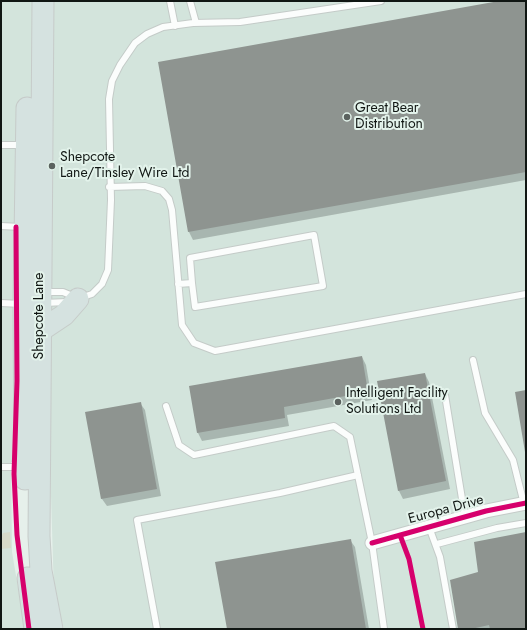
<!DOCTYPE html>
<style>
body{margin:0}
#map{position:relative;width:527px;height:630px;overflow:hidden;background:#e6f0eb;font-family:Jost,sans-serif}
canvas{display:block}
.frame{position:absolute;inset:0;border:2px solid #101613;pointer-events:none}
</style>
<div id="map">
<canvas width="527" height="630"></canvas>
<div class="frame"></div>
</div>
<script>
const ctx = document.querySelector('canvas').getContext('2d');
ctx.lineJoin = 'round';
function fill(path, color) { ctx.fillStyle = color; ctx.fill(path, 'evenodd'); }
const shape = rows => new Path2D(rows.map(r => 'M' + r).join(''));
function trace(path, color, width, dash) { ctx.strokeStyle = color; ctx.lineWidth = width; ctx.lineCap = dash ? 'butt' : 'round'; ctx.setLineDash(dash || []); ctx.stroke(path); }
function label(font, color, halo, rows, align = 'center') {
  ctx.font = font + ' Jost,sans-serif'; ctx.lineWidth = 4; ctx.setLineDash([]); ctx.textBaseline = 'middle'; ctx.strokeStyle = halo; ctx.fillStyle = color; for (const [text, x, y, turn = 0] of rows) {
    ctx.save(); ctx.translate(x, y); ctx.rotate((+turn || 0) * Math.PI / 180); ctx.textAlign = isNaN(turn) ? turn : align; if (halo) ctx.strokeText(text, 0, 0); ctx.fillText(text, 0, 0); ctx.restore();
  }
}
fill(shape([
 [1,1,526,1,526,629,64,629,54,594,50,463,11,462,12,552,25,629,1,629]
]), '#d3e4dc');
fill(shape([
 [10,532,11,548,1,549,1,537,3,533]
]), '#d6dac9');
fill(shape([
 [505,1,526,1,526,180,193,240,189,232,159,63],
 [362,357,366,365,372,400,287,415,289,426,202,441,198,433,190,387],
 [425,374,429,382,450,489,403,499,399,491,378,382],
 [140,403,145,410,161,496,107,506,102,499],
 [526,533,526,629,459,629,479,572],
 [350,540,355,547,369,629,228,629]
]), '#0003');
fill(shape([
 [499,1,526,1,526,172,188,232,158,62],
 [362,356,368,392,284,407,285,418,197,433,189,386],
 [425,373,446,481,398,491,377,381],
 [526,390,526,452,525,452,515,392],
 [141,402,157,489,101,499,85,412],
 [526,532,526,629,490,629,489,625,471,629,458,629,450,580,478,572,474,542],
 [351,539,366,629,227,629,215,562]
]), '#8e9490');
const service = shape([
 [170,1,175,26],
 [190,1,196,23],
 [1,145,23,145],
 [109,187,145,186,162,191,169,199,172,210,182,325,194,343,215,351,526,294],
 [1,226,21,227],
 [178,284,192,283,190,258,314,235,323,286,195,307,192,283],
 [43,292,63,292,75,297],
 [80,298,92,294,102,284,108,270,111,200,109,99,112,81,120,65,135,43,147,34,163,27,193,23,240,22,381,1],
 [1,303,21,304],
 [43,303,68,302],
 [473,360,485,413,513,460,524,504],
 [445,395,465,517],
 [166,406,179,445,194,455,334,426,350,437,372,543,384,629],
 [1,467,21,467],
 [429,527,440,557,453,629],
 [437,544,497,528,526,523],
 [157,629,137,520,280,493,358,475]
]);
const minor = shape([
 [372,543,486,511,526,503]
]);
const trunk = shape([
 [43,1,39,536,41,571,52,629],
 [40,331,64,315,78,299],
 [25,479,24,304,27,108],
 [28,578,35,629]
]);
trace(service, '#c4cbc8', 8);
trace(minor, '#c4cbc8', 15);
trace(trunk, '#c6cbc9', 23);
trace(service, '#fbfdfc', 6);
trace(minor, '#fbfdfc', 13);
trace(trunk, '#d5e2e0', 21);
trace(shape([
 [16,227,17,381,14,474,17,535,29,629],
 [400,535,409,559,423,629],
 [372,543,486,511,526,503]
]), '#d6006c', 5);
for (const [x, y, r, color] of [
 [347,117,4,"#5b625f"],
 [52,166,4,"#5b625f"],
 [338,402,4,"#5b625f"]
]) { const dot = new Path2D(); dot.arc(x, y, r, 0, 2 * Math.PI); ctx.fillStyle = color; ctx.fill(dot); trace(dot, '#e3f3eb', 1.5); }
label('14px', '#101613', '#e3f3eb', [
 ["Great Bear",355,109],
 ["Distribution",355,125],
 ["Shepcote",60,158],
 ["Lane/Tinsley Wire Ltd",60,174],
 ["Intelligent Facility",346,394],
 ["Solutions Ltd",346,410]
], 'left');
label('14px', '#101613', '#e3f3eb', [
 ["Shepcote Lane",40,316,-90],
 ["Europa Drive",446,510,-15]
]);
</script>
